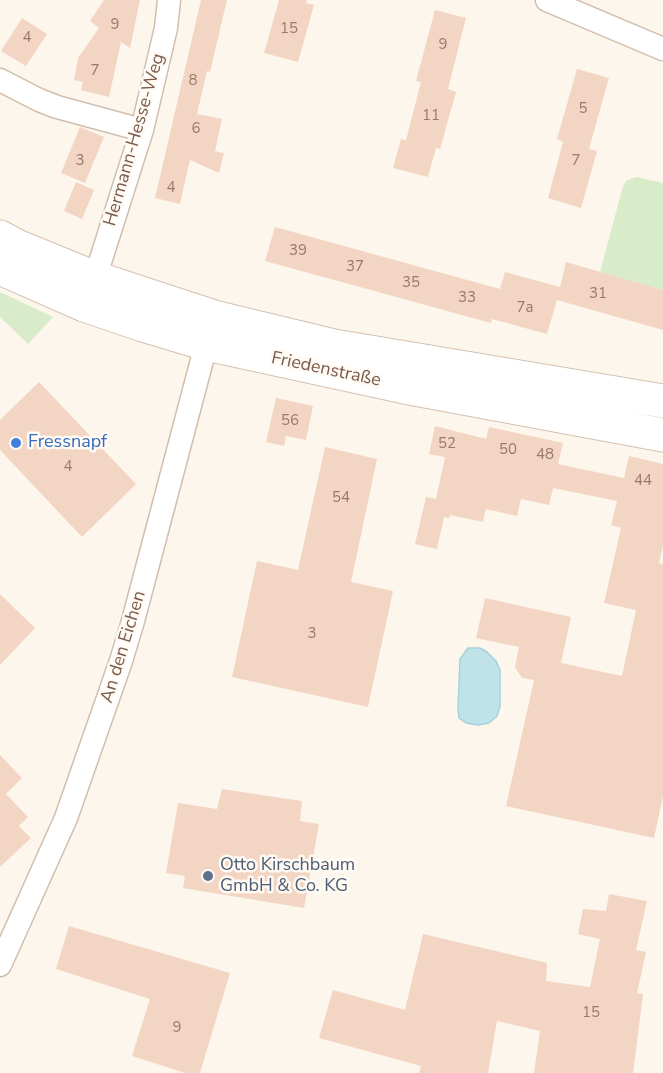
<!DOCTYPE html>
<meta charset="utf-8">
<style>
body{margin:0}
canvas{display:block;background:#fdf6ec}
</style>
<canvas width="663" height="1073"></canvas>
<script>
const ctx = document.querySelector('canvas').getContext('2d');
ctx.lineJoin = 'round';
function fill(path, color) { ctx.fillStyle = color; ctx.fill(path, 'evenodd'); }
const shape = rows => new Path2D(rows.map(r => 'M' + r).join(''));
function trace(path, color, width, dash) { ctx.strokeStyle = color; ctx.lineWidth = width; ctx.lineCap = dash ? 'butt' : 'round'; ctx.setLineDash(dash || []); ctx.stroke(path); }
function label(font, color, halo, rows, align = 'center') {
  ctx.font = font + ' "Nunito Sans",sans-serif'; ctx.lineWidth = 5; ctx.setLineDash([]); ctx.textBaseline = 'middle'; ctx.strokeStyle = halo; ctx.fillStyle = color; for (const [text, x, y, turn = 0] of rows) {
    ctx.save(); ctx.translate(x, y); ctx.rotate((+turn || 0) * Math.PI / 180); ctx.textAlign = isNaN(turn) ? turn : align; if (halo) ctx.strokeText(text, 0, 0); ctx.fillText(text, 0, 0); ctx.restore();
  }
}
fill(shape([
 [637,177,663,183,663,290,600,272,623,186,627,180],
 [0,292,53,317,28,344,0,317]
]), '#d8ecc9');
const water = shape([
 [468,648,480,648,487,652,496,661,500,670,500,706,497,716,489,723,478,725,466,723,459,718,458,709,460,659,468,648]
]);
fill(water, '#bfe3e8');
trace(water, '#a5d3da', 1.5);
fill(shape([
 [104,0,140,0,130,48,121,42,109,97,81,90,83,82,74,80,78,58,99,28,90,21],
 [201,0,227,0,210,72,207,71,197,114,222,119,215,151,224,153,219,173,190,160,180,204,155,198],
 [279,0,307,0,306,3,314,5,298,62,264,53],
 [435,10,466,18,448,89,456,92,440,149,436,148,428,177,393,168,401,139,406,140,421,82,416,81],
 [22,18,47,34,26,66,1,51],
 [577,69,609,78,589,149,597,151,581,208,548,198,563,142,557,139],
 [80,127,104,137,85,183,61,173],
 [76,182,94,190,82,219,64,211],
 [275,227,500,289,505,272,560,287,566,262,663,290,663,330,557,300,547,334,492,319,491,323,265,261],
 [39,382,136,484,82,537,0,450,0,420],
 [276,398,313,406,306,440,286,436,284,446,266,442],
 [435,426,486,439,489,427,563,443,558,464,624,478,629,456,663,464,663,545,659,563,663,564,663,796,654,838,506,806,534,680,522,678,515,667,519,647,476,638,485,598,571,617,561,663,622,676,636,610,604,603,621,528,611,525,617,501,553,488,549,505,521,499,517,516,486,509,483,522,450,515,449,518,444,517,437,549,415,544,426,497,436,499,445,457,429,454],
 [325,447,377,459,351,582,393,591,368,707,232,677,257,561,298,570],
 [0,594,35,628,0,665],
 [0,755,22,778,6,794,28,817,19,826,31,838,0,867],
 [222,789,302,801,300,821,319,824,304,908,183,888,185,876,166,873,178,803,217,809],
 [609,894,647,901,636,950,646,952,637,993,643,994,633,1073,534,1073,540,1031,497,1021,488,1073,419,1073,421,1066,319,1038,333,990,405,1010,423,934,547,963,546,981,590,987,600,939,578,934,583,909,606,911],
 [69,926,230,973,200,1073,185,1073,132,1056,150,999,56,969]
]), '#f3d5c3');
const street = shape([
 [547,0,663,49],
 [0,80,39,100,57,107,142,130],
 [95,278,142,130,166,28,169,0],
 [0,965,66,818,121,661,133,621,210,330]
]);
const secondary = shape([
 [0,237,19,247,95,278,214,317,334,346,663,401],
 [0,268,84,305,143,325,206,344,404,387,663,435]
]);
trace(street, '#d1beb0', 25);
trace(secondary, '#d6c0b0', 35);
trace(street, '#fff', 22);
trace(secondary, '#fff', 33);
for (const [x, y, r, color] of [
 [16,443,6,"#3f7fe0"],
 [208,876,6,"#5c6f8a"]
]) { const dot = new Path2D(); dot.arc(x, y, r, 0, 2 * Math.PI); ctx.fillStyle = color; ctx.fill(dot); trace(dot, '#fffaf3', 2); }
label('15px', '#987a6a', null, [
 ["9",115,25],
 ["15",289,29],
 ["4",27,38],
 ["9",443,45],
 ["7",95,71],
 ["8",193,81],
 ["5",583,109],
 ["11",431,116],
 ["6",196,129],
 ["3",80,161],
 ["7",576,161],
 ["4",171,188],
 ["39",298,251],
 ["37",355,267],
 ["35",411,283],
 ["31",598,294],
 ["33",467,298],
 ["7a",525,308],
 ["56",290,421],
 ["52",447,444],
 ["50",508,450],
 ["48",545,455],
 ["4",68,467],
 ["44",643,481],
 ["54",341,498],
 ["3",312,634],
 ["15",591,1013],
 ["9",177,1028]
]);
label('18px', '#7a5c4d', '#fffaf3', [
 ["Hermann-Hesse-Weg",135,140,-74],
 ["Friedenstraße",326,370,12],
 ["An den Eichen",124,647,-73]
]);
label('18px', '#366cbe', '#fffaf3', [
 ["Fressnapf",28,443]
], 'left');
label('18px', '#4e5e75', '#fffaf3', [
 ["Otto Kirschbaum",220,866],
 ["GmbH & Co. KG",220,887]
], 'left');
</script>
